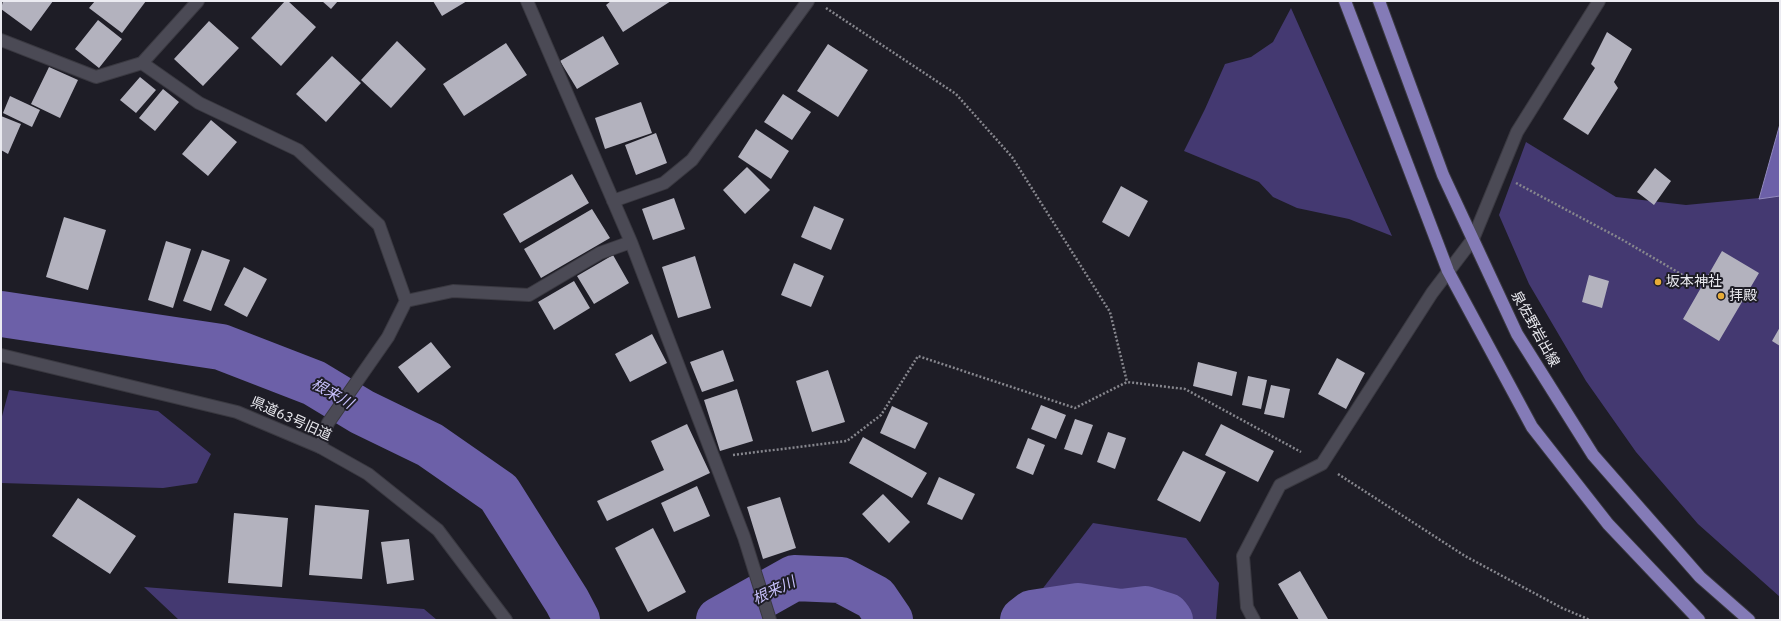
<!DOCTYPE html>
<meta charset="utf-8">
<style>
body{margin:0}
#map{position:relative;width:1781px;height:621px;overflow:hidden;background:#1e1d26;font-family:"IBM Plex Sans",sans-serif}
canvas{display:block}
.frame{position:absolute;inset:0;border:2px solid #ebebf1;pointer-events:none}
</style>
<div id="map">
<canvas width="1781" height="621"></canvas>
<div class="frame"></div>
</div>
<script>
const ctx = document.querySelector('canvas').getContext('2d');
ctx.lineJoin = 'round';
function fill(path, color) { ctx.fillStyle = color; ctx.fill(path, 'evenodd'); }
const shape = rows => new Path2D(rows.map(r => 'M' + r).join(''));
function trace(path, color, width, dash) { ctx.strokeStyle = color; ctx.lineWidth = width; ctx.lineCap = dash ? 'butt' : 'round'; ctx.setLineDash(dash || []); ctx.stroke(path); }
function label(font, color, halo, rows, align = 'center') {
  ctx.font = font + ' "IBM Plex Sans","Noto Sans JP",sans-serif'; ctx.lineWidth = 4; ctx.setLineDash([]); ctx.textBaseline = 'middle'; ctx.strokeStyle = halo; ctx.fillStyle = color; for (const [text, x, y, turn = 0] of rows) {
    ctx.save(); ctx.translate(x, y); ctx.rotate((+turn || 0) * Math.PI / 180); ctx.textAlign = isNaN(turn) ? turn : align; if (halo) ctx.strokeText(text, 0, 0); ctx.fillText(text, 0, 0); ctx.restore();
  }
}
fill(shape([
 [1291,8,1392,236,1349,219,1297,208,1273,197,1259,182,1184,151,1205,109,1225,64,1251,57,1273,42],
 [1526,142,1616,197,1686,205,1780,196,1780,597,1698,524,1636,452,1586,381,1529,284,1499,215],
 [9,390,158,411,211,454,197,483,163,488,1,483,1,420],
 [1093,523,1186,538,1219,583,1216,620,1029,620,1037,596],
 [144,587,424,609,437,620,179,620]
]), '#443971');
const water = shape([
 [1780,124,1780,196,1759,199,1780,124]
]);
fill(water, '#6c60a8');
trace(water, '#928abe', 1);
trace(shape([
 [1,314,221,347,314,383,362,412,430,445,499,493,567,601,577,620],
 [719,620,794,578,841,580,875,598,890,620],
 [1023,620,1032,613,1078,606,1121,612,1145,609,1167,616,1170,620]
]), '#6c60a8', 46);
fill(shape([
 [3,1,53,1,31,31,1,9],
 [95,1,146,1,122,33,89,8],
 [285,1,288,1,316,27,281,66,251,38],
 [322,1,338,1,331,9],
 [433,1,467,1,442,16],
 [611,1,671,1,623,32,606,5],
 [98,20,122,39,99,68,75,49],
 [209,21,239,48,203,86,174,59],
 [1607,32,1632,49,1614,82,1618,88,1588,135,1563,119,1595,68,1591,64],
 [603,36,619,64,577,89,560,61],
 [397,41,426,69,391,108,361,80],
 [506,43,527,75,464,116,443,84],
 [828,44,868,70,838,117,797,91],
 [332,56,361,83,326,122,296,94],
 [49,67,78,80,60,118,31,104],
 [140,77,156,90,136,113,120,100],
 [163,89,179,102,155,131,139,118],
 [783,94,811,112,792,140,764,122],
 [10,96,40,110,32,127,3,113],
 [641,102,652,133,605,149,595,118],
 [1,116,21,124,8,154,1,150],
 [211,120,237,142,208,176,182,154],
 [756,129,789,151,771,179,738,157],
 [656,133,667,163,636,175,625,145],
 [747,167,770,190,745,214,723,190],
 [1655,168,1671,181,1654,205,1637,192],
 [572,174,589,203,520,243,503,214],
 [1121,186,1148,201,1129,237,1102,222],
 [674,198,685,229,653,240,642,209],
 [814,206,844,219,831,250,801,237],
 [592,209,610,238,541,278,524,249],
 [64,217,106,230,88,290,46,277],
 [166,241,191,249,173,308,148,300],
 [202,250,230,260,211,311,183,301],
 [1722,251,1759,273,1719,341,1683,319],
 [613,255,629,283,594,304,577,276],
 [695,256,711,308,678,318,662,267],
 [794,263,824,276,811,307,781,295],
 [244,267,267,279,247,317,224,305],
 [1589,275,1609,281,1602,308,1582,302],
 [574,281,590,308,554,330,538,302],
 [1780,327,1780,346,1772,341],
 [652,334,667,363,630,382,615,354],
 [431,342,451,367,418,393,398,367],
 [723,350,734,381,702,392,690,362],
 [1337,358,1365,373,1346,409,1318,394],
 [1198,362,1237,372,1232,396,1193,386],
 [828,370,845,422,812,432,796,381],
 [1248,376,1267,380,1261,409,1242,405],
 [1271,385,1290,389,1284,418,1264,414],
 [737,389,753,441,720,451,704,400],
 [1041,405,1066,415,1056,439,1031,429],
 [892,406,928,423,915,449,880,433],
 [1075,419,1093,425,1082,455,1064,449],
 [687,424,710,473,607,521,597,501,664,470,651,441],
 [1221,424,1274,451,1258,482,1205,455],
 [1108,432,1126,438,1115,469,1097,462],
 [863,437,927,473,912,498,849,463],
 [1028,438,1045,445,1033,475,1016,468],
 [1183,451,1226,472,1200,522,1157,500],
 [939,477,975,494,962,520,927,504],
 [697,486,710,516,674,532,661,503],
 [883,494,910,522,889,543,862,514],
 [780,497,796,548,763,559,747,507],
 [78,498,136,536,110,574,52,536],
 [315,505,369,510,362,579,309,575],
 [234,513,288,518,282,587,228,583],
 [653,528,686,592,648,612,615,548],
 [409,539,414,580,387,584,381,542],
 [1300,571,1328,619,1327,620,1299,620,1278,584]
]), '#b3b2be');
const minor = shape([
 [527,1,631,242,744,537,770,620],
 [1,40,96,77,142,63,198,1],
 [142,63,199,103,298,150,379,225,406,301,388,337,328,423,320,447],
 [613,201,664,183,692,160,808,1],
 [406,301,453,291,529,295,600,253,631,242],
 [1254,620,1247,607,1243,556,1280,485,1322,464,1432,293,1473,239,1517,132,1599,1]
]);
const tertiary = shape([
 [1,355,237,412,320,447,368,474,438,530,506,620]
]);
const primary = shape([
 [1345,1,1448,271,1532,427,1608,524,1699,620],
 [1379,1,1443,175,1517,334,1593,455,1700,577,1749,620]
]);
trace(minor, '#3a3941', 14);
trace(tertiary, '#3a3941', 14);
trace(primary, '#3a3941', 14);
trace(shape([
 [826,8,956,94,1012,157,1110,312,1127,382],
 [1516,183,1621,239,1693,281],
 [733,455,847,441,881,415,918,356,1075,408,1127,382,1185,389,1301,452],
 [1338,474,1465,556,1562,608,1590,620]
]), '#87878e', 2.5, [2, 2]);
trace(minor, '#4b4a55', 12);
trace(tertiary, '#4b4a55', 12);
trace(primary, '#847bb7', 12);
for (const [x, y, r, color] of [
 [1658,282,4,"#e7ac37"],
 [1721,296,4,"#e7ac37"]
]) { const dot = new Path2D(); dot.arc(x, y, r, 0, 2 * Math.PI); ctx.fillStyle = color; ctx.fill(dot); trace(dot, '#1e1d26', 1.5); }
label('14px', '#ebebf1', '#1e1d26', [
 ["坂本神社",1666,282],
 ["拝殿",1729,296]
], 'left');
label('14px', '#ebebf1', '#1e1d26', [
 ["泉佐野岩出線",1535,329,61],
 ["県道63号旧道",291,419,24]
]);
label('italic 15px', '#c7c0fc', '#1e1d26', [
 ["根来川",332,394,30],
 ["根来川",774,591,-25]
]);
</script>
